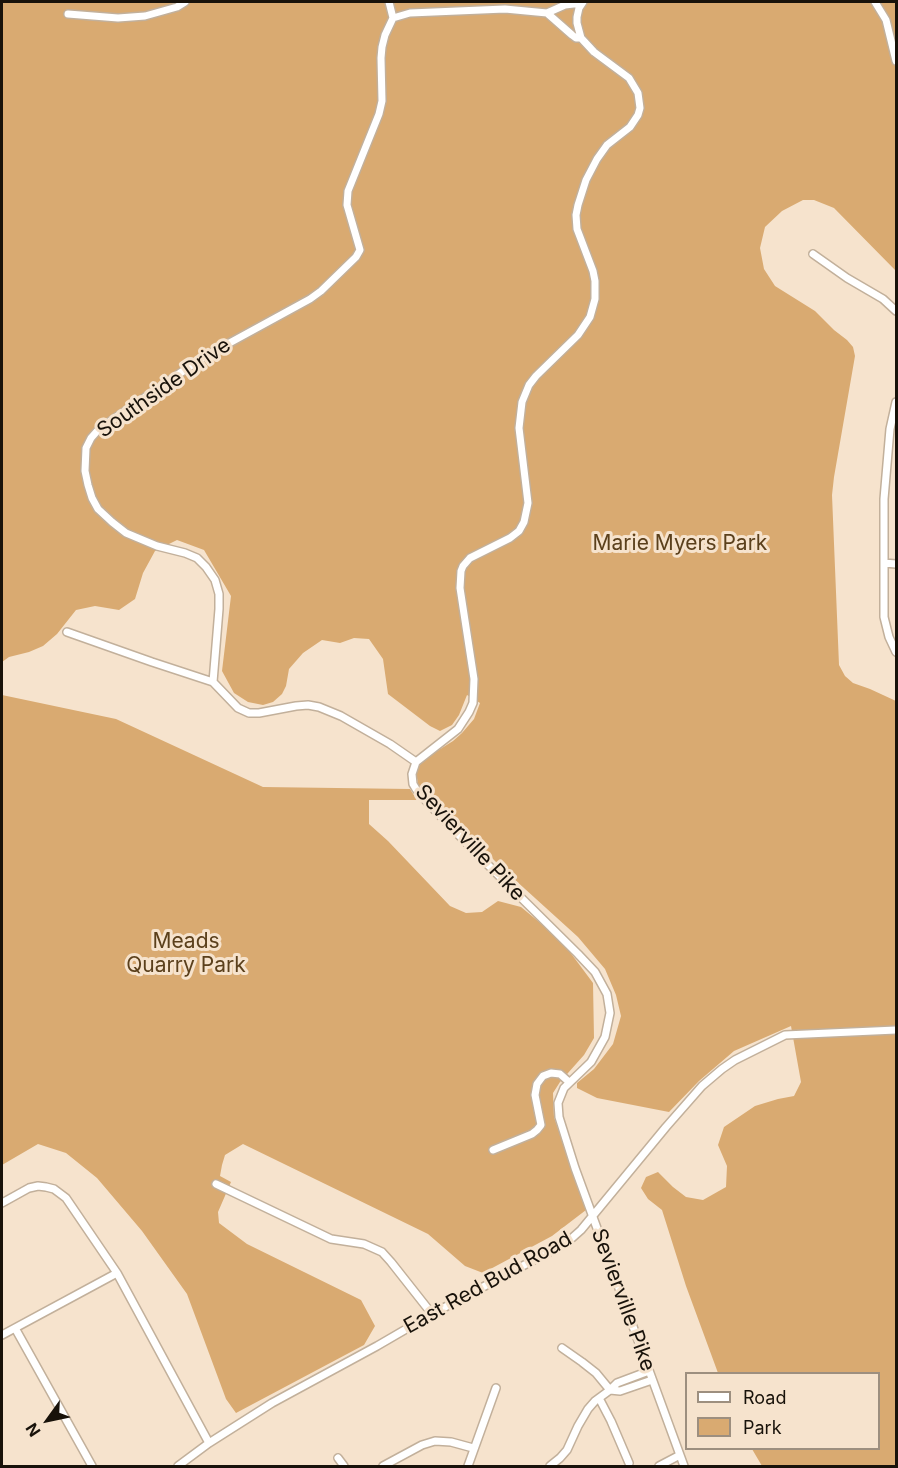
<!DOCTYPE html>
<style>
body{margin:0}
#map{position:relative;width:898px;height:1468px;overflow:hidden;background:#f6e3cd;font-family:Inter,sans-serif}
canvas{display:block}
.frame{position:absolute;inset:0;border:3px solid #18120a;pointer-events:none}
.legend{position:absolute;left:685px;top:1372px;width:195px;height:78px;box-sizing:border-box;background:#f6e3cd;border:2px solid #9d8f7f;margin:0;padding:8px 10px;list-style:none;font-size:18px;color:#18120a}
.legend li{display:flex;align-items:center;gap:12px;height:30px}
.legend b{width:30px;border:2px solid #9d8f7f}
.north{position:absolute;left:18px;top:1390px;width:60px;height:60px;-webkit-text-stroke:4px #f6e3cd;paint-order:stroke;rotate:237deg;font-size:16px;font-weight:700;line-height:24px;text-align:center;color:#18120a}
.north::after{content:'';display:block;margin:auto;width:21px;height:27px;background:#18120a;clip-path:polygon(50% 0,100% 100%,50% 72%,0 100%)}
</style>
<div id="map">
<canvas width="898" height="1468"></canvas>
<div class="frame"></div>
<ul class="legend">
<li><b style="height:8px;background:#fff"></b>Road</li>
<li><b style="height:16px;background:#d9aa71"></b>Park</li>
</ul>
<div class="north">N</div>
</div>
<script>
const ctx = document.querySelector('canvas').getContext('2d');
ctx.lineJoin = 'round';
function fill(path, color) { ctx.fillStyle = color; ctx.fill(path, 'evenodd'); }
const shape = rows => new Path2D(rows.map(r => 'M' + r).join(''));
function trace(path, color, width, dash) { ctx.strokeStyle = color; ctx.lineWidth = width; ctx.lineCap = dash ? 'butt' : 'round'; ctx.setLineDash(dash || []); ctx.stroke(path); }
function label(font, color, halo, rows, align = 'center') {
  ctx.font = font + ' Inter,sans-serif'; ctx.lineWidth = 6; ctx.setLineDash([]); ctx.textBaseline = 'middle'; ctx.strokeStyle = halo; ctx.fillStyle = color; for (const [text, x, y, turn = 0] of rows) {
    ctx.save(); ctx.translate(x, y); ctx.rotate((+turn || 0) * Math.PI / 180); ctx.textAlign = isNaN(turn) ? turn : align; if (halo) ctx.strokeText(text, 0, 0); ctx.fillText(text, 0, 0); ctx.restore();
  }
}
fill(shape([
 [2,2,896,2,896,271,834,208,814,200,803,200,782,211,765,227,760,248,764,269,775,286,815,311,834,330,847,340,853,347,855,356,834,477,832,495,839,665,845,676,853,683,870,689,896,701,896,1466,762,1466,752,1449,878,1448,878,1374,718,1373,686,1286,662,1210,648,1199,641,1188,646,1177,658,1172,673,1187,686,1197,703,1200,726,1187,727,1166,718,1145,724,1127,755,1106,778,1099,794,1096,801,1082,791,1026,734,1051,699,1081,669,1112,597,1098,577,1088,577,1083,594,1069,613,1044,621,1016,616,995,605,969,578,937,503,869,441,807,426,794,418,784,416,772,417,768,426,758,453,741,462,733,474,719,480,703,467,695,459,715,452,725,440,731,430,726,388,694,383,659,369,639,354,638,340,643,322,640,303,653,289,669,286,686,282,694,273,702,263,705,248,702,234,693,222,671,231,596,204,550,177,540,155,551,143,573,135,599,119,610,95,606,76,610,57,634,43,646,29,652,9,657,2,662],
 [2,695,116,719,263,787,410,789,417,800,369,800,369,824,388,841,450,906,466,913,482,912,498,901,521,907,561,940,593,983,594,1038,584,1055,560,1082,553,1093,554,1117,586,1210,552,1236,483,1273,465,1266,428,1234,243,1144,225,1155,222,1165,220,1176,231,1182,218,1212,219,1223,247,1244,361,1300,375,1326,364,1345,236,1413,226,1399,187,1294,142,1231,97,1178,66,1153,38,1144,2,1165]
]), '#d9aa71');
const minor = shape([
 [389,2,393,18],
 [583,2,579,8,577,17,577,23,581,38,594,52,629,78,638,93,640,108,638,115,630,127,607,145,597,159,586,180,578,205,576,215,577,229,593,271,595,281,595,299,590,317,578,335,536,376,529,385,522,402,519,428,528,503,524,522,519,531,510,538,470,558,463,566,461,571,460,588,474,679,473,703,469,712,458,729,416,762,412,774,413,784,416,789,428,803,480,857,578,954,595,972,607,994,610,1013,605,1037,591,1062,564,1088,558,1103,559,1117,575,1168,684,1466],
 [875,2,886,20,896,61],
 [547,13,572,35,576,38,581,38],
 [68,14,118,18,145,16,177,7,185,2],
 [393,18,385,35,382,47,381,58,382,101,379,114,348,191,347,205,360,250,356,257,321,291,310,299,202,358,99,429,91,438,86,448,85,471,88,485,92,498,98,509,112,522,126,533,157,546,185,553,197,558,206,567,215,580,219,594,219,609,213,682,238,708,249,713,259,713,296,706,308,705,319,707,341,716,390,744,416,762],
 [393,18,410,13,505,9,547,13,565,5,582,3],
 [813,254,847,278,883,299,896,311],
 [896,402,890,429,884,499,884,617,889,637,896,652],
 [884,563,896,564],
 [67,632,152,662,213,682],
 [493,1150,532,1134,537,1130,541,1125,535,1095,537,1084,543,1076,551,1073,560,1074,569,1082],
 [216,1184,331,1239,364,1244,382,1252,391,1262,432,1314],
 [2,1203,29,1188,38,1186,46,1187,54,1189,66,1198,117,1273,209,1443],
 [15,1328,92,1466],
 [2,1335,117,1273],
 [562,1348,582,1362,596,1373,610,1390],
 [610,1390,620,1391,652,1380],
 [599,1398,611,1421,629,1463],
 [338,1458,344,1466],
 [178,1466,209,1443,272,1403,377,1346,432,1314,549,1252,572,1238,581,1230,666,1127,702,1086,722,1069,735,1060,785,1035,896,1030],
 [383,1466,422,1445,435,1441,451,1442,473,1448],
 [468,1466,496,1388],
 [550,1466,560,1458,567,1450,578,1426,588,1409,595,1401,610,1390,617,1383,649,1371],
 [659,1466,680,1455]
]);
trace(minor, '#c2b09b', 10);
trace(minor, '#fff', 7);
label('21px', '#18120a', '#f6e3cd', [
 ["Southside Drive",164,388,-35],
 ["Sevierville Pike",470,843,47],
 ["East Red Bud Road",488,1283,-29],
 ["Sevierville Pike",623,1300,70]
]);
label('21px', '#5b401c', '#f6e3cd', [
 ["Marie Myers Park",680,544],
 ["Meads",186,942],
 ["Quarry Park",186,966]
]);
</script>
